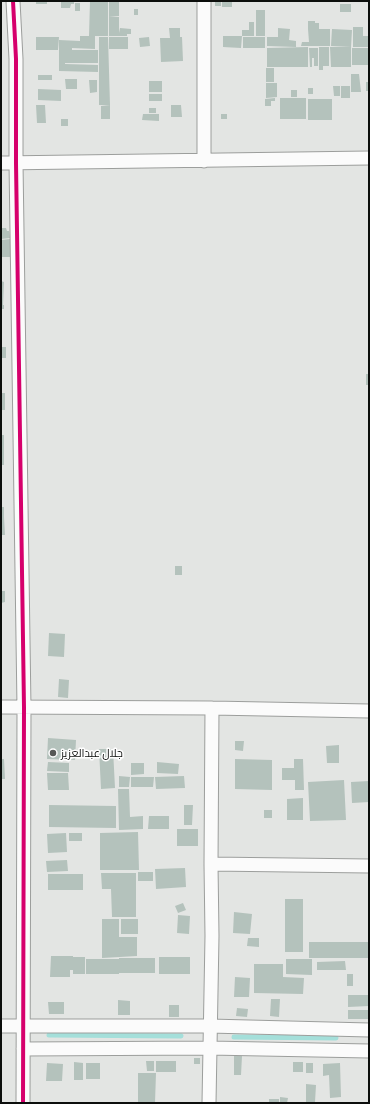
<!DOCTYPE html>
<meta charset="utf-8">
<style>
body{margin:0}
#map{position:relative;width:370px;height:1104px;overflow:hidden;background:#e3e5e3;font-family:Commissioner,sans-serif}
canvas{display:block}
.frame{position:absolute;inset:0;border:2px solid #0c0e0c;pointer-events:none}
</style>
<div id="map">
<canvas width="370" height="1104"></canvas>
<div class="frame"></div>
</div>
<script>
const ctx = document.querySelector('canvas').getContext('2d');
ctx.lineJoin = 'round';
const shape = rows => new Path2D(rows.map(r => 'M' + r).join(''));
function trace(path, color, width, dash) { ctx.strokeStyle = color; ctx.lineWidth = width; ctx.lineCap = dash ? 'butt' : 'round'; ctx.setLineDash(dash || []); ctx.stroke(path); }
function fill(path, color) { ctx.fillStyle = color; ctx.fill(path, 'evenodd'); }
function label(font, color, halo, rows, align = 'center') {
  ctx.font = font + ' Commissioner,Cairo,sans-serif'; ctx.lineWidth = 3; ctx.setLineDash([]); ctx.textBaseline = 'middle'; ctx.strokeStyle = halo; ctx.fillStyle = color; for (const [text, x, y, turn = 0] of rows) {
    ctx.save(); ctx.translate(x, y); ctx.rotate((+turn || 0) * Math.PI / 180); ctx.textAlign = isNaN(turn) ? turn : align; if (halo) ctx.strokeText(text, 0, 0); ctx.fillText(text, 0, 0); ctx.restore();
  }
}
trace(shape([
 [49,1035,181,1036],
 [234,1037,336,1038]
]), '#a4dfda', 5);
fill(shape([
 [36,1,47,1,47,4,36,4],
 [61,1,74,1,74,4,71,4,70,8,61,8],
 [90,1,108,1,108,36,95,36,95,49,72,48,72,50,98,50,98,63,65,63,65,64,98,65,98,72,59,71,59,40,80,41,80,36,89,36],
 [109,1,119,1,119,16,109,17],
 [215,1,221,1,221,6,215,6],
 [222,1,232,1,232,7,222,7],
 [75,3,80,3,80,11,75,11],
 [340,4,351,4,351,12,340,12],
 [134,9,138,9,138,15,134,15],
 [256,10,265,10,265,36,256,36],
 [109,17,119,17,119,33,120,28,131,29,131,34,127,34,127,36,109,36],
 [308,21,315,21,315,23,319,23,319,29,308,29],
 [249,22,254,22,254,36,242,36,242,30,249,30],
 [353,27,363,27,363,36,369,36,369,47,353,47],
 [169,28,180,28,180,37,182,37,183,61,161,62,160,38,170,38],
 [278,28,290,29,289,40,296,41,296,47,267,46,267,37,278,37],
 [308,29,330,29,330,46,301,46,302,42,309,42],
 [332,29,352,30,351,47,331,46],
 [223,36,242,36,241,48,223,47],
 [36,37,59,37,58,50,36,50],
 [99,37,108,37,110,105,99,105],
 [109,37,128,37,128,49,109,49],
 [149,37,150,46,140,47,139,38],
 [243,37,265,37,265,48,243,48],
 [308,47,308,67,267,67,267,48],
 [319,47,329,47,329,66,323,66,323,70,319,70],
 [330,47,351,47,351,67,331,67],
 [309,48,318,48,318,66,314,66,314,58,312,58,312,67,310,67],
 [352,48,369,48,369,65,352,65],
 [266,68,274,68,274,82,266,82],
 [351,74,359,74,361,92,351,92],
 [38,75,52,75,52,80,38,80],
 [65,79,77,79,77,89,66,89],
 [89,80,97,80,97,92,90,93],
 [149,81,162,81,162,92,149,92],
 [366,82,369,82,369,91,366,91],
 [266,83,277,83,277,97,266,98],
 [333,86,340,86,340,96,334,96],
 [341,86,350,86,350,98,341,98],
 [308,88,313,88,313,94,308,94],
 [38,89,61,90,61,101,38,100],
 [291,90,297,90,297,97,291,97],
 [149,94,162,94,162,101,149,101],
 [275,98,275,101,271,101,271,106,265,106,265,99],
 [280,98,306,98,306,119,280,119],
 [308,99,332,99,332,120,308,120],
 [36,105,45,105,46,123,37,123],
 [110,105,110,119,101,119,101,106],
 [171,105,181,105,182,117,171,117],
 [149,108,156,108,156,113,149,113],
 [143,114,159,114,159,121,142,120],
 [221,114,227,114,227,119,221,119],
 [61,119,68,119,68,126,61,126],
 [1,228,6,228,7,231,9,231,10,238,1,239],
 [10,239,10,257,1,257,1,240],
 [1,281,4,282,3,305,4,305,4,309,1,309],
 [1,347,6,347,6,358,1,358],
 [366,374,369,374,369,385,366,385],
 [1,393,5,393,5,410,1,410],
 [1,435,4,435,4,465,1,465],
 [1,507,4,507,4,517,1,517],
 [1,517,4,517,5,535,1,535],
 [175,566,182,566,182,575,175,575],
 [1,591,5,591,5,602,1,603],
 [49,633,65,634,64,657,48,656],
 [59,679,69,680,68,698,58,697],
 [48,738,76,740,75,760,47,759],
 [235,741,244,741,243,751,235,750],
 [339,745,339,763,327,763,326,746],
 [99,749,113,749,115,788,101,789],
 [1,759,4,759,5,779,1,779],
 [235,759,272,760,272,790,235,789],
 [294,759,303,759,304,790,295,790,295,780,282,780,282,768,294,768],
 [48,762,69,763,69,772,47,771],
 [157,762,179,764,178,774,157,773],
 [131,763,144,763,144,774,131,775],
 [47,773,68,773,69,790,48,790],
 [119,776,130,777,129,787,119,787],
 [184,776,185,788,156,789,155,777],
 [131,777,154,777,153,787,131,787],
 [344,780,346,820,310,821,308,782],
 [369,781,369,802,352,803,351,782],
 [118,789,129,789,130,817,143,816,143,829,119,830],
 [303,798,303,820,287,820,287,799],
 [49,805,116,806,116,828,49,827],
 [184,805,193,805,192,825,184,825],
 [264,810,272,810,272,818,264,818],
 [149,816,169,816,169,829,148,829],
 [177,829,198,829,198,846,177,846],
 [138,832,139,870,100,870,100,833],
 [66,833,67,852,48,853,47,834],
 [69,833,82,833,82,841,69,841],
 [67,860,68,871,47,872,46,861],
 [185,868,186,887,156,889,155,869],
 [138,872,153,872,153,881,138,881],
 [101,873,136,873,136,917,112,917,111,889,102,889],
 [48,874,83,874,83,890,48,890],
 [285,899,303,899,303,952,285,952],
 [183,903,186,910,178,913,175,906],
 [234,912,252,914,250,934,233,933],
 [178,915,190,916,189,934,177,933],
 [102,919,119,919,119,937,137,937,137,956,102,958],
 [121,919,138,919,138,934,121,934],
 [248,938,259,938,259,947,247,946],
 [309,942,369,942,369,958,309,958],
 [51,956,73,956,73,970,70,970,70,977,50,977],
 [73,957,85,957,85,974,73,974],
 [159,957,190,957,190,974,159,974],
 [119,958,155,958,155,973,119,973],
 [86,959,119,959,119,974,86,974],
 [286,959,312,959,312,975,286,974],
 [345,961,346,970,317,970,317,962],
 [254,964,283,964,283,977,304,978,303,994,254,993],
 [347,974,353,974,353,986,347,986],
 [235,977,250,978,249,997,234,997],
 [348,995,369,995,369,1006,348,1007],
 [271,999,280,999,279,1017,270,1016],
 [118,1000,130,1001,130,1015,118,1015],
 [48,1002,64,1002,64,1014,49,1014],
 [169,1005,179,1005,179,1017,169,1017],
 [237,1008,248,1009,247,1017,236,1016],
 [348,1010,369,1010,369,1019,348,1019],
 [234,1056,242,1056,241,1075,234,1075],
 [194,1058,200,1058,200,1064,194,1064],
 [146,1061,154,1061,154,1071,147,1071],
 [156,1061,176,1061,176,1072,156,1072],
 [74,1062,83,1063,83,1080,74,1080],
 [293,1062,303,1062,303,1072,293,1072],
 [47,1063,63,1064,62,1081,46,1081],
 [86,1063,100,1063,100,1079,86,1079],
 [306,1063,313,1063,313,1073,306,1073],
 [340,1063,341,1097,330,1098,329,1075,323,1076,323,1064],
 [138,1073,156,1073,155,1103,138,1103],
 [306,1084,316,1085,315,1102,306,1102],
 [280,1097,288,1098,287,1103,280,1103],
 [269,1099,279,1099,279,1103,269,1103]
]), '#b4c2bc');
const street = shape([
 [13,1,16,59,16,163,24,707,23,1103],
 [204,161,204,1],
 [1,163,369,158],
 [1,707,212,708,369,711],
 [211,864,369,866],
 [1,1026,209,1026,369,1030],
 [23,1049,209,1048,369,1051],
 [209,1103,212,936,211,864,212,708]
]);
trace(street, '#9c9e9c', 15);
trace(street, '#fbfbfb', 13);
trace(shape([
 [13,1,16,59,16,163,24,707,23,1103]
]), '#d6006c', 4);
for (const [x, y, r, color] of [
 [53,753,4,"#575957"]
]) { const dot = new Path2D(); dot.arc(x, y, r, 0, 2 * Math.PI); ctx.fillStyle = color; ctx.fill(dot); trace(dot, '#fff', 1.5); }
label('11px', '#0c0e0c', '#fff', [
 ["جلال عبدالعزيز",61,753]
], 'left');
</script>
